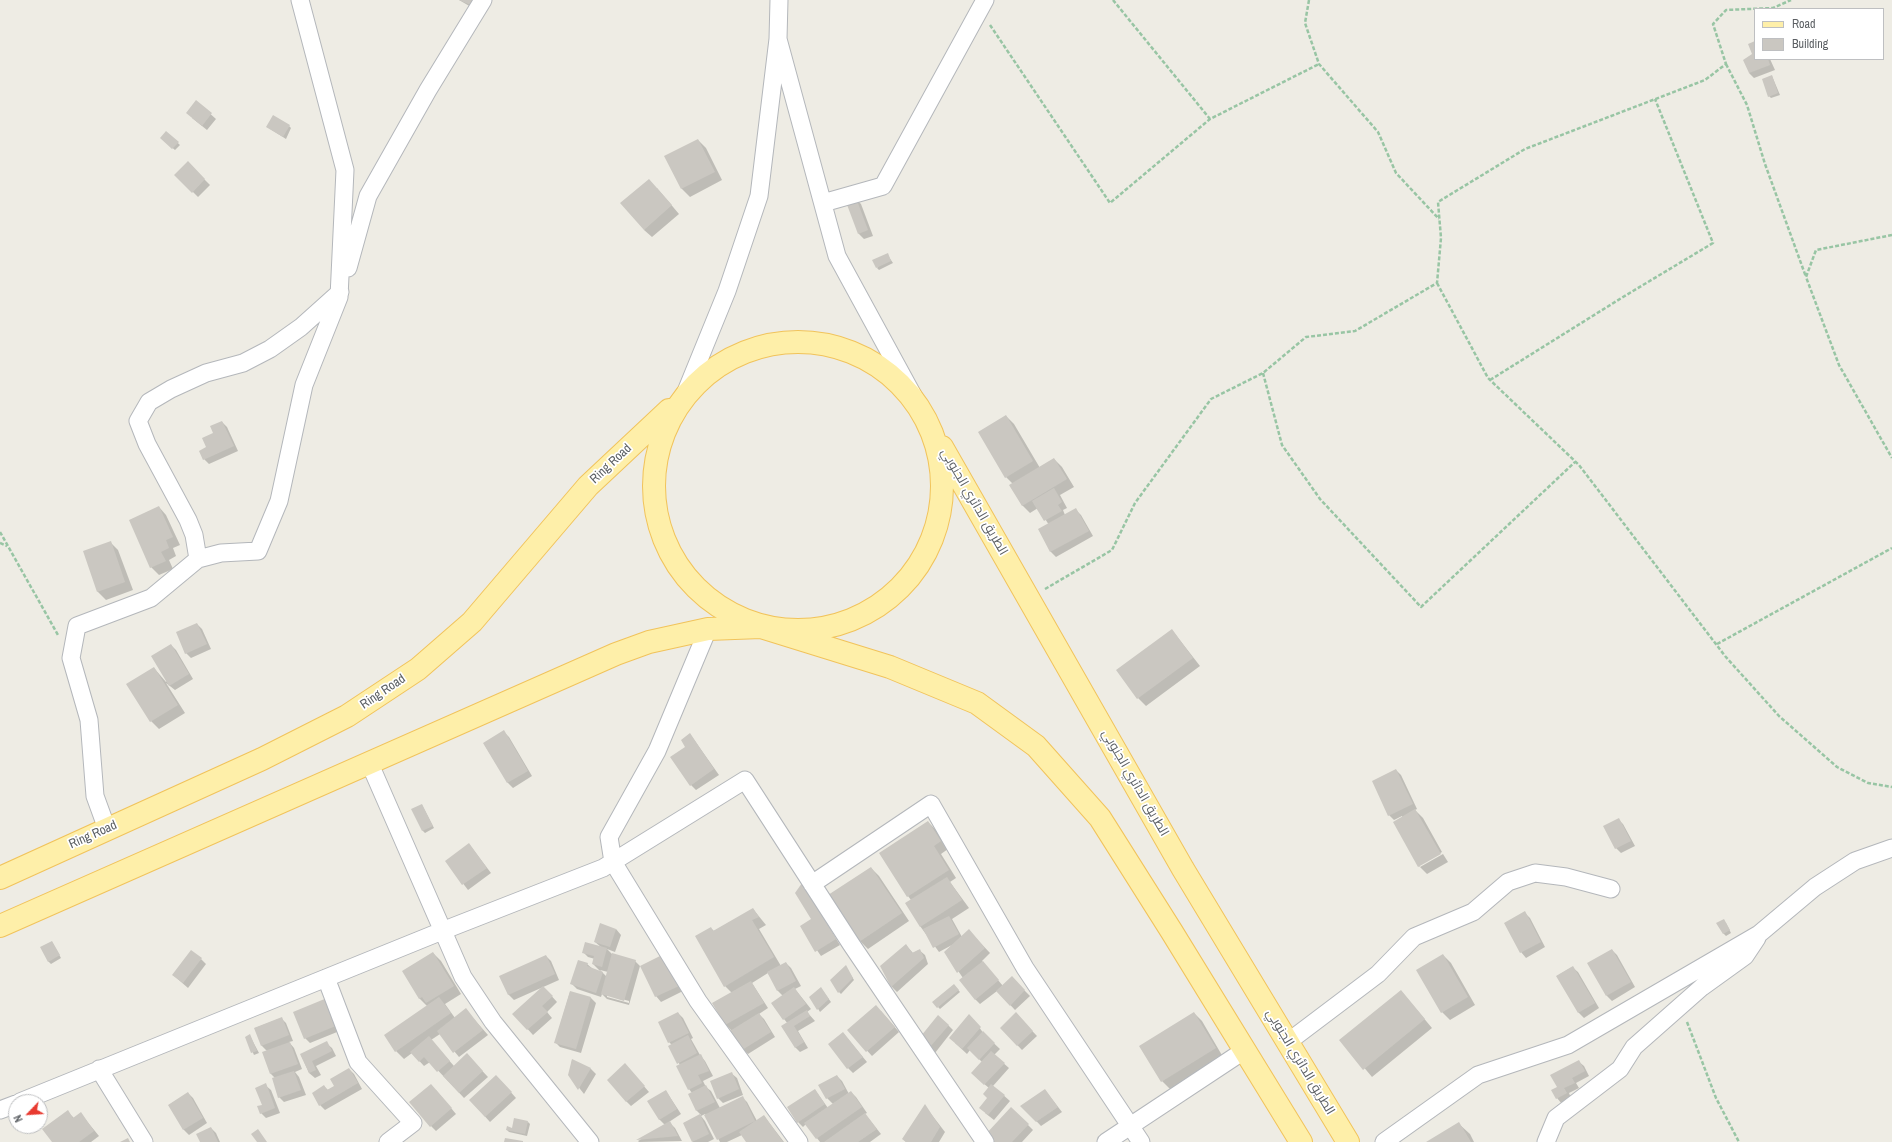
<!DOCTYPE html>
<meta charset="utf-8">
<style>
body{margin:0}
#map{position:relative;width:1892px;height:1142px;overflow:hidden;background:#eeece4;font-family:"Archivo Narrow",sans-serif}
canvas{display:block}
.legend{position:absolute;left:1754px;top:8px;width:130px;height:52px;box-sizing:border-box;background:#fff;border:1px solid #bebfc1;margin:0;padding:5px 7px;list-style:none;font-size:12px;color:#5c6064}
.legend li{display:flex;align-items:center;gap:8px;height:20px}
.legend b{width:20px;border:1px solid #bebfc1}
.north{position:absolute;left:8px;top:1094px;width:40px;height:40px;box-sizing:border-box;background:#fff;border:1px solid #bebfc1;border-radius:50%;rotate:245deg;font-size:11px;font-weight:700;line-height:16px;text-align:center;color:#5c6064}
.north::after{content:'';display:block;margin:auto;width:14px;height:18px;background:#e83a30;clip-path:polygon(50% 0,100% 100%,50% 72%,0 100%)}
</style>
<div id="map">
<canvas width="1892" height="1142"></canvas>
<ul class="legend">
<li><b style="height:5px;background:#feefa9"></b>Road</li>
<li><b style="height:11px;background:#cac7c1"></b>Building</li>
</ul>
<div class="north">N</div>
</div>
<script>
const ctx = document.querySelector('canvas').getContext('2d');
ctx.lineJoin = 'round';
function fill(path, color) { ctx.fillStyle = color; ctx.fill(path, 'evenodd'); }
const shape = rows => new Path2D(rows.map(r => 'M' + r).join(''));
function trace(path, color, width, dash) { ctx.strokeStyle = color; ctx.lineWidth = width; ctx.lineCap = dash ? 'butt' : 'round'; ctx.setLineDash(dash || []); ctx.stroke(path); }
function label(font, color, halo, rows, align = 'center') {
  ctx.font = font + ' "Archivo Narrow",Cairo,sans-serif'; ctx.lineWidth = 3.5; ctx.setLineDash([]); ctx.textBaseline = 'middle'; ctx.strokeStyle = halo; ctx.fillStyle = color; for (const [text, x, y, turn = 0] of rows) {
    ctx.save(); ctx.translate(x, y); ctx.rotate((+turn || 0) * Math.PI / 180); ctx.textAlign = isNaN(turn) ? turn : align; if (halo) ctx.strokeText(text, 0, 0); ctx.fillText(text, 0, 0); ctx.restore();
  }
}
fill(shape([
 [459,0,483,0,478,11],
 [1755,42,1755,59,1770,59,1775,70,1754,78,1749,73],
 [1772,76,1780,95,1771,98,1769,96],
 [196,101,216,119,207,130,192,118],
 [289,126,291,128,286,139,267,127],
 [166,132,180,145,175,150,163,140],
 [698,140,706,148,722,180,690,197,682,189,666,157],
 [188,163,210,185,198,197,176,175],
 [657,188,679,214,652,237,644,230],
 [856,199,861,204,873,236,864,239,859,234,847,203],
 [887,254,893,263,879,270,877,268],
 [1006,416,1014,424,1040,468,1054,459,1062,467,1074,487,1060,495,1067,508,1063,510,1065,515,1076,510,1081,515,1093,536,1056,557,1051,552,1039,530,1049,525,1038,508,1030,513,1022,505,1013,484,1006,477],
 [222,422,227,427,238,451,209,464,204,459,208,448],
 [159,507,166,515,180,545,173,548,176,556,169,560,173,569,159,575,151,567],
 [110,542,118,550,133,590,106,600,98,592,84,552],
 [197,624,202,629,211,649,191,658,186,653],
 [1172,630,1200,666,1146,706,1138,698],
 [171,645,176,650,193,679,175,690,166,683,185,713,159,729,151,721,128,685,154,668,166,682,167,681],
 [504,732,509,737,532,776,513,788,508,783,484,744],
 [690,734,719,775,696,790,691,785,687,747],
 [1396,770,1401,775,1417,809,1415,810,1423,818,1442,852,1420,865,1420,867,1443,854,1448,862,1427,874,1419,866,1402,816,1394,820,1389,815],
 [422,805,434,828,425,833,422,830],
 [1618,819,1623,824,1635,846,1621,853,1616,848],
 [928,822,936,830,948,849,941,854,956,878,950,882,969,908,952,919,962,937,974,936,990,953,982,961,1003,986,1012,978,1030,996,1015,1010,997,991,980,1004,975,999,963,978,945,952,952,945,939,952,920,926,911,900,908,896],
 [469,844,491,873,468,890,446,861],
 [871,868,879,876,909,921,868,949,860,941],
 [806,890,840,945,821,956,801,927,812,919],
 [753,909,766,925,759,929,781,966,786,963,791,968,801,986,795,989,811,1009,807,1012,815,1021,798,1031,808,1048,800,1052,795,1047,788,1024,772,1004,783,996,778,991,768,973,752,983,768,1008,759,1014,764,1019,775,1037,748,1054,742,1049,732,1031,726,1025,714,1004,732,993,725,986,711,928,714,931],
 [1525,913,1530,918,1545,947,1526,958,1521,952],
 [1726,923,1731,933,1726,936,1723,933],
 [616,929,621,935,615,952,607,949,613,955,635,961,640,966,629,1005,607,999,602,994,601,997,577,989,572,984,587,964,593,969,601,972,593,964,595,959,588,957,583,952,601,947,595,942],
 [600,970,608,972,607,977],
 [607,995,629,1001,629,1003,607,997],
 [52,942,61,958,51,964,48,961],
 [906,945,913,953,919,950,925,955,928,964,897,992,892,987,881,966],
 [1612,950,1617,955,1635,987,1612,1001,1607,996],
 [433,953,441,961,461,994,445,1004,455,1018,466,1010,488,1035,459,1057,440,1034,431,1040,454,1066,472,1060,488,1077,464,1098,430,1062,424,1066,412,1053,404,1059,396,1051,427,1006,419,998],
 [663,955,683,991,661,1002,656,996],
 [1443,955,1451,963,1475,1005,1450,1020,1442,1012],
 [546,956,551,961,559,980,514,1000,508,994],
 [201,959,206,964,188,988,173,975],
 [846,967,854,980,841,994,839,992],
 [1572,967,1578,972,1599,1008,1584,1018,1579,1013,1557,976],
 [954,985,960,992,940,1009,938,1007],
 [823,991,831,1002,820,1012,811,997],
 [1401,991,1432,1028,1372,1077,1341,1040],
 [548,992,557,1002,547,1012,552,1018,533,1035,514,1014],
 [570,992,591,998,596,1003,581,1053,560,1047,555,1042],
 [332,1004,342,1030,310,1043,305,1038],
 [881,1011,899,1032,872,1056,848,1030],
 [678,1013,683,1018,693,1038,691,1039,700,1055,705,1061,713,1076,703,1081,706,1087,711,1091,720,1108,742,1097,747,1102,757,1121,764,1116,784,1142,747,1142,742,1135,727,1142,720,1142,705,1114,701,1116,705,1121,714,1139,708,1142,693,1142,684,1123,701,1115,697,1111,689,1095,692,1093,689,1089,672,1045,669,1042],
 [1194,1013,1202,1021,1223,1057,1170,1089,1162,1081],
 [1016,1014,1037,1036,1022,1050,1001,1028],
 [281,1018,286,1023,293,1041,289,1042,294,1048,302,1069,295,1072,299,1077,306,1095,284,1102,279,1097,275,1078,271,1074,263,1053,267,1051,262,1046,255,1028],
 [974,1020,984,1034,1000,1049,994,1055,1009,1068,993,1086,1010,1101,994,1120,985,1113,989,1088,977,1078,982,1062,970,1050,967,1054,955,1043],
 [948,1025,953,1030,935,1053,922,1036],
 [843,1033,867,1062,853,1073,848,1068],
 [250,1036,259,1053,254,1055,246,1037],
 [326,1043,332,1048,336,1056,316,1066,321,1075,315,1078,309,1073,301,1055],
 [572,1060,591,1069,596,1074,584,1094,569,1075],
 [1578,1061,1584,1066,1589,1076,1576,1083,1579,1088,1569,1093,1571,1098,1562,1104,1557,1098,1558,1087],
 [349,1069,354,1074,362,1089,325,1110,320,1105,324,1086,328,1090,335,1086],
 [630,1070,649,1092,631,1106,626,1101],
 [731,1073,737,1078,743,1095,723,1103,718,1098],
 [837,1076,842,1081,849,1094,851,1092,856,1097,867,1113,865,1114,881,1134,870,1142,820,1142,806,1124,803,1127,798,1122,815,1090,828,1108,833,1104,827,1098],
 [501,1081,516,1098,490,1122,470,1100],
 [265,1085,271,1090,280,1113,266,1118,261,1113],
 [436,1090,456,1114,436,1131,431,1126],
 [1045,1090,1062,1112,1041,1126,1022,1106],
 [666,1091,681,1114,669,1122,675,1128,682,1141,639,1142,638,1141,665,1125,659,1119],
 [188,1093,193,1098,207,1123,189,1135,184,1130,169,1105],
 [925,1106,945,1132,939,1142,906,1142,903,1139],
 [1011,1108,1033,1130,1022,1142,993,1142],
 [68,1112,74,1118,81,1114,99,1136,91,1142,53,1142],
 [528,1122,530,1124,527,1136,509,1132,507,1130],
 [1459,1124,1470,1134,1474,1142,1428,1142],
 [211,1128,216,1133,220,1142,201,1142]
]), '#0003');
fill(shape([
 [459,0,476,0,473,6],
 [1755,41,1755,59,1768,59,1770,65,1749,73,1743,60,1752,54,1748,44],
 [1772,75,1778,93,1768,97,1762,79],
 [196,100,212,113,202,126,186,113],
 [273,115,290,125,283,137,266,127],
 [166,131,179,142,172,149,160,138],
 [698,139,715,172,681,189,664,156],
 [188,161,205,179,192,193,174,175],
 [649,179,672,205,644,230,620,203],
 [856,198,868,230,858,234,846,202],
 [888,253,891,261,876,268,872,260],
 [1006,415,1033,461,1005,478,978,432],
 [222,421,234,446,203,460,199,451,206,447,202,438,213,433,210,426],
 [1054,458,1067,479,1022,506,1009,485],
 [1054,488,1062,502,1058,505,1062,511,1044,521,1032,501],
 [159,506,173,537,166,540,169,548,161,552,166,561,150,568,129,520],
 [1076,508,1089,531,1050,552,1038,529],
 [111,541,125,582,97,592,83,551],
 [197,623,207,644,185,654,176,632],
 [1172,629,1193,658,1137,699,1116,670],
 [171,644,189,674,169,686,151,656],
 [154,667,178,705,150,722,126,684],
 [504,730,528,771,507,783,483,743],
 [690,733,714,769,690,786,670,757,685,747,681,740],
 [1396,769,1413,804,1388,816,1372,781],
 [422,804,433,826,422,831,411,809],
 [1415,809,1441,854,1418,867,1393,822],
 [1619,818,1631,841,1615,849,1603,826],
 [928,821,941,841,934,846,949,870,907,897,879,853],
 [469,843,487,868,462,885,445,861],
 [871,867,902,913,859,942,828,895],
 [947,877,962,900,920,927,905,903],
 [802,883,836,939,815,952,800,926,811,919,795,893],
 [753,908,759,917,752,920,774,957,724,987,695,936,711,927,713,931],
 [1525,911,1541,942,1520,953,1504,923],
 [949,916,959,934,933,948,923,929],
 [1724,919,1730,930,1723,934,1716,923],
 [600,923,616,929,610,947,594,942],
 [969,929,985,948,957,973,944,952],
 [52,941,60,955,48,962,40,947],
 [585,942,607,948,602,967,592,964,594,956,582,953],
 [906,944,912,953,920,949,924,958,891,987,880,966],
 [1612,949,1631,982,1606,996,1587,963],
 [191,950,202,958,183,983,172,975],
 [433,952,454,986,426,1003,422,997,419,999,402,971],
 [612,953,636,960,624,1001,601,994],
 [664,954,679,986,655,997,640,966],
 [1443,954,1468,997,1441,1013,1416,970],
 [546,955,555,974,508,995,499,976],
 [578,960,588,963,587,966,603,972,596,993,570,984],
 [983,961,999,980,975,1000,959,980],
 [786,962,796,981,777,991,767,972],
 [846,965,853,978,838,993,830,980],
 [1573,966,1595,1003,1578,1013,1556,976],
 [1012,976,1025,990,1010,1006,996,991],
 [751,981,764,1003,725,1025,712,1003],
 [954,984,959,990,937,1008,932,1002],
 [543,986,553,996,542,1006,548,1012,527,1030,512,1014],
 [794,987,806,1004,783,1020,771,1003],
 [821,987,829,999,817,1010,809,997],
 [1401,990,1425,1019,1363,1070,1339,1040],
 [570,991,591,997,576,1049,554,1043],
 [439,997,451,1013,395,1052,384,1035],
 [327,998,338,1025,304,1039,293,1012],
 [876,1005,895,1027,866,1052,847,1030],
 [466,1008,483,1030,453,1053,437,1031],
 [807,1010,810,1016,794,1026,804,1042,795,1048,781,1026],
 [678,1012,689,1033,668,1043,658,1022],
 [1016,1012,1033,1031,1017,1046,1000,1028],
 [1194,1012,1216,1048,1161,1082,1139,1046],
 [759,1013,771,1032,742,1050,730,1031],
 [969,1014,981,1027,962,1049,949,1038],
 [938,1015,949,1025,929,1048,921,1036],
 [282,1017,289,1035,261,1046,254,1028],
 [983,1031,995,1043,979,1060,967,1048],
 [843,1032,863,1057,847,1069,828,1044],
 [250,1034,257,1051,251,1053,245,1037],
 [688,1035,697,1053,677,1064,668,1046],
 [429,1036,450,1061,437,1072,424,1057,419,1062,410,1052],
 [327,1041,332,1051,312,1061,316,1070,309,1073,300,1054],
 [290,1042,298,1064,270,1074,262,1052],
 [991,1051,1005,1063,984,1085,971,1073],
 [467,1053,483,1071,459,1093,443,1076],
 [701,1054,709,1071,698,1075,702,1083,688,1090,676,1066],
 [572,1059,591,1068,578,1090,568,1075],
 [1579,1060,1585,1071,1572,1078,1575,1083,1564,1088,1567,1093,1556,1099,1551,1090,1557,1087,1550,1075],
 [625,1063,645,1086,626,1102,607,1080],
 [349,1068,358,1083,319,1106,312,1093,324,1085,327,1090,334,1086,330,1079],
 [294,1071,301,1090,278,1098,272,1078],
 [732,1072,739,1089,717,1099,710,1081],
 [496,1075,512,1092,485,1117,469,1100],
 [837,1075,845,1089,826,1099,818,1085],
 [266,1083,275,1108,260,1114,257,1106,262,1105,255,1088],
 [431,1084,452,1108,430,1127,409,1102],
 [991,1084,1005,1095,988,1115,979,1108,987,1098,983,1094],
 [706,1085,715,1102,696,1111,688,1094],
 [815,1089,825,1104,797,1123,787,1107],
 [1045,1089,1058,1107,1036,1122,1020,1106],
 [666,1090,677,1109,659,1120,647,1101],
 [851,1091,862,1107,816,1139,804,1123],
 [188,1092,203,1118,183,1130,168,1105],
 [743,1096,755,1121,717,1140,704,1115],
 [925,1104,940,1127,931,1142,906,1142,902,1139],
 [1011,1107,1029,1124,1012,1142,992,1142,985,1135],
 [68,1110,73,1118,81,1112,94,1131,79,1142,52,1142,42,1129],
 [865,1113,877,1129,858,1142,824,1142],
 [700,1114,709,1134,692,1142,683,1123],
 [764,1115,783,1142,746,1142,739,1132],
 [514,1118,528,1121,525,1134,506,1130,507,1126,512,1128],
 [670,1121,678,1136,636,1140],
 [1459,1122,1471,1142,1426,1142],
 [211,1127,218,1142,200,1142,196,1134],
 [258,1129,267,1142,257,1142,251,1134],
 [128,1138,130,1142,120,1142],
 [505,1138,523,1141,523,1142,504,1142]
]), '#cac7c1');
const minor = shape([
 [778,39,779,0],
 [823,203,883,186,985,0],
 [348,268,368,196,428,90,483,0],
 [685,394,727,291,759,196,778,39,837,256,927,421],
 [198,559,194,535,188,520,147,444,138,421,149,402,171,389,206,373,243,363,270,349,301,327,340,292],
 [708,629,657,751,609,837,613,862,698,1001,799,1142],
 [369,762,463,977,493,1022,590,1142],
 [107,829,95,796,89,720,71,658,77,626,151,598,198,559,221,553,258,551,279,501,304,385,339,297,345,170,300,0],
 [812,884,931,804,1025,968,1141,1142],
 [326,978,358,1062,413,1123,388,1142],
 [1288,1042,1378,974,1414,937,1473,912,1508,882,1535,873,1566,877,1611,889],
 [99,1069,144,1142],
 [20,1102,442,931,603,868,745,780,851,944,985,1142],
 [0,1110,16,1104],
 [1106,1142,1245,1050],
 [1384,1142,1478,1075,1568,1045,1759,934,1815,887,1855,861,1892,848],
 [1546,1142,1556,1118,1620,1069,1634,1047,1702,987,1745,956,1757,938]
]);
const major = shape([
 '654 486a144 144 0 1 1 288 0a144 144 0 1 1-288 0Z',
 [942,447,1183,869,1348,1142],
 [0,878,262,759,347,716,418,669,472,622,588,486,669,410],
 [0,926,616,654,649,642,708,629,761,627,890,667,977,703,1036,746,1100,818,1172,932,1301,1142]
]);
trace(minor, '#b4b7bb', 19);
trace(major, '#f1c35b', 24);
trace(shape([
 [1113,0,1210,119],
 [1309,0,1305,23,1319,64,1378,132,1396,173,1439,219],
 [990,25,1110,203,1210,119,1319,64],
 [1726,64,1747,105,1765,164,1806,277],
 [1892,235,1816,250,1806,277,1839,365,1892,458],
 [1437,283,1488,378,1579,465,1725,656,1779,716,1837,767,1868,783,1892,787],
 [1263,373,1282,445,1320,499,1421,607,1575,462],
 [1490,380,1623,297,1713,243,1655,99],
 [0,532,58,635],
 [0,543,7,546],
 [1045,589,1112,550,1135,503,1211,399,1263,373,1306,337,1355,331,1437,283,1441,238,1438,202,1525,149,1705,80,1726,64,1713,24,1726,10,1773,8,1791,0],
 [1717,644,1892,548],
 [1687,1022,1716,1098,1739,1142]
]), '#98c5a4', 2.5, [4, 2]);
trace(minor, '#fff', 17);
trace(major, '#feefa9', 22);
label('13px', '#5c6064', '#fff', [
 ["Ring Road",611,464,-43],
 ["الطريق الدائري الجنوبي",974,502,60],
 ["Ring Road",383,692,-34],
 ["الطريق الدائري الجنوبي",1135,783,60],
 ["Ring Road",93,835,-24],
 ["الطريق الدائري الجنوبي",1300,1062,59]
]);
</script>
